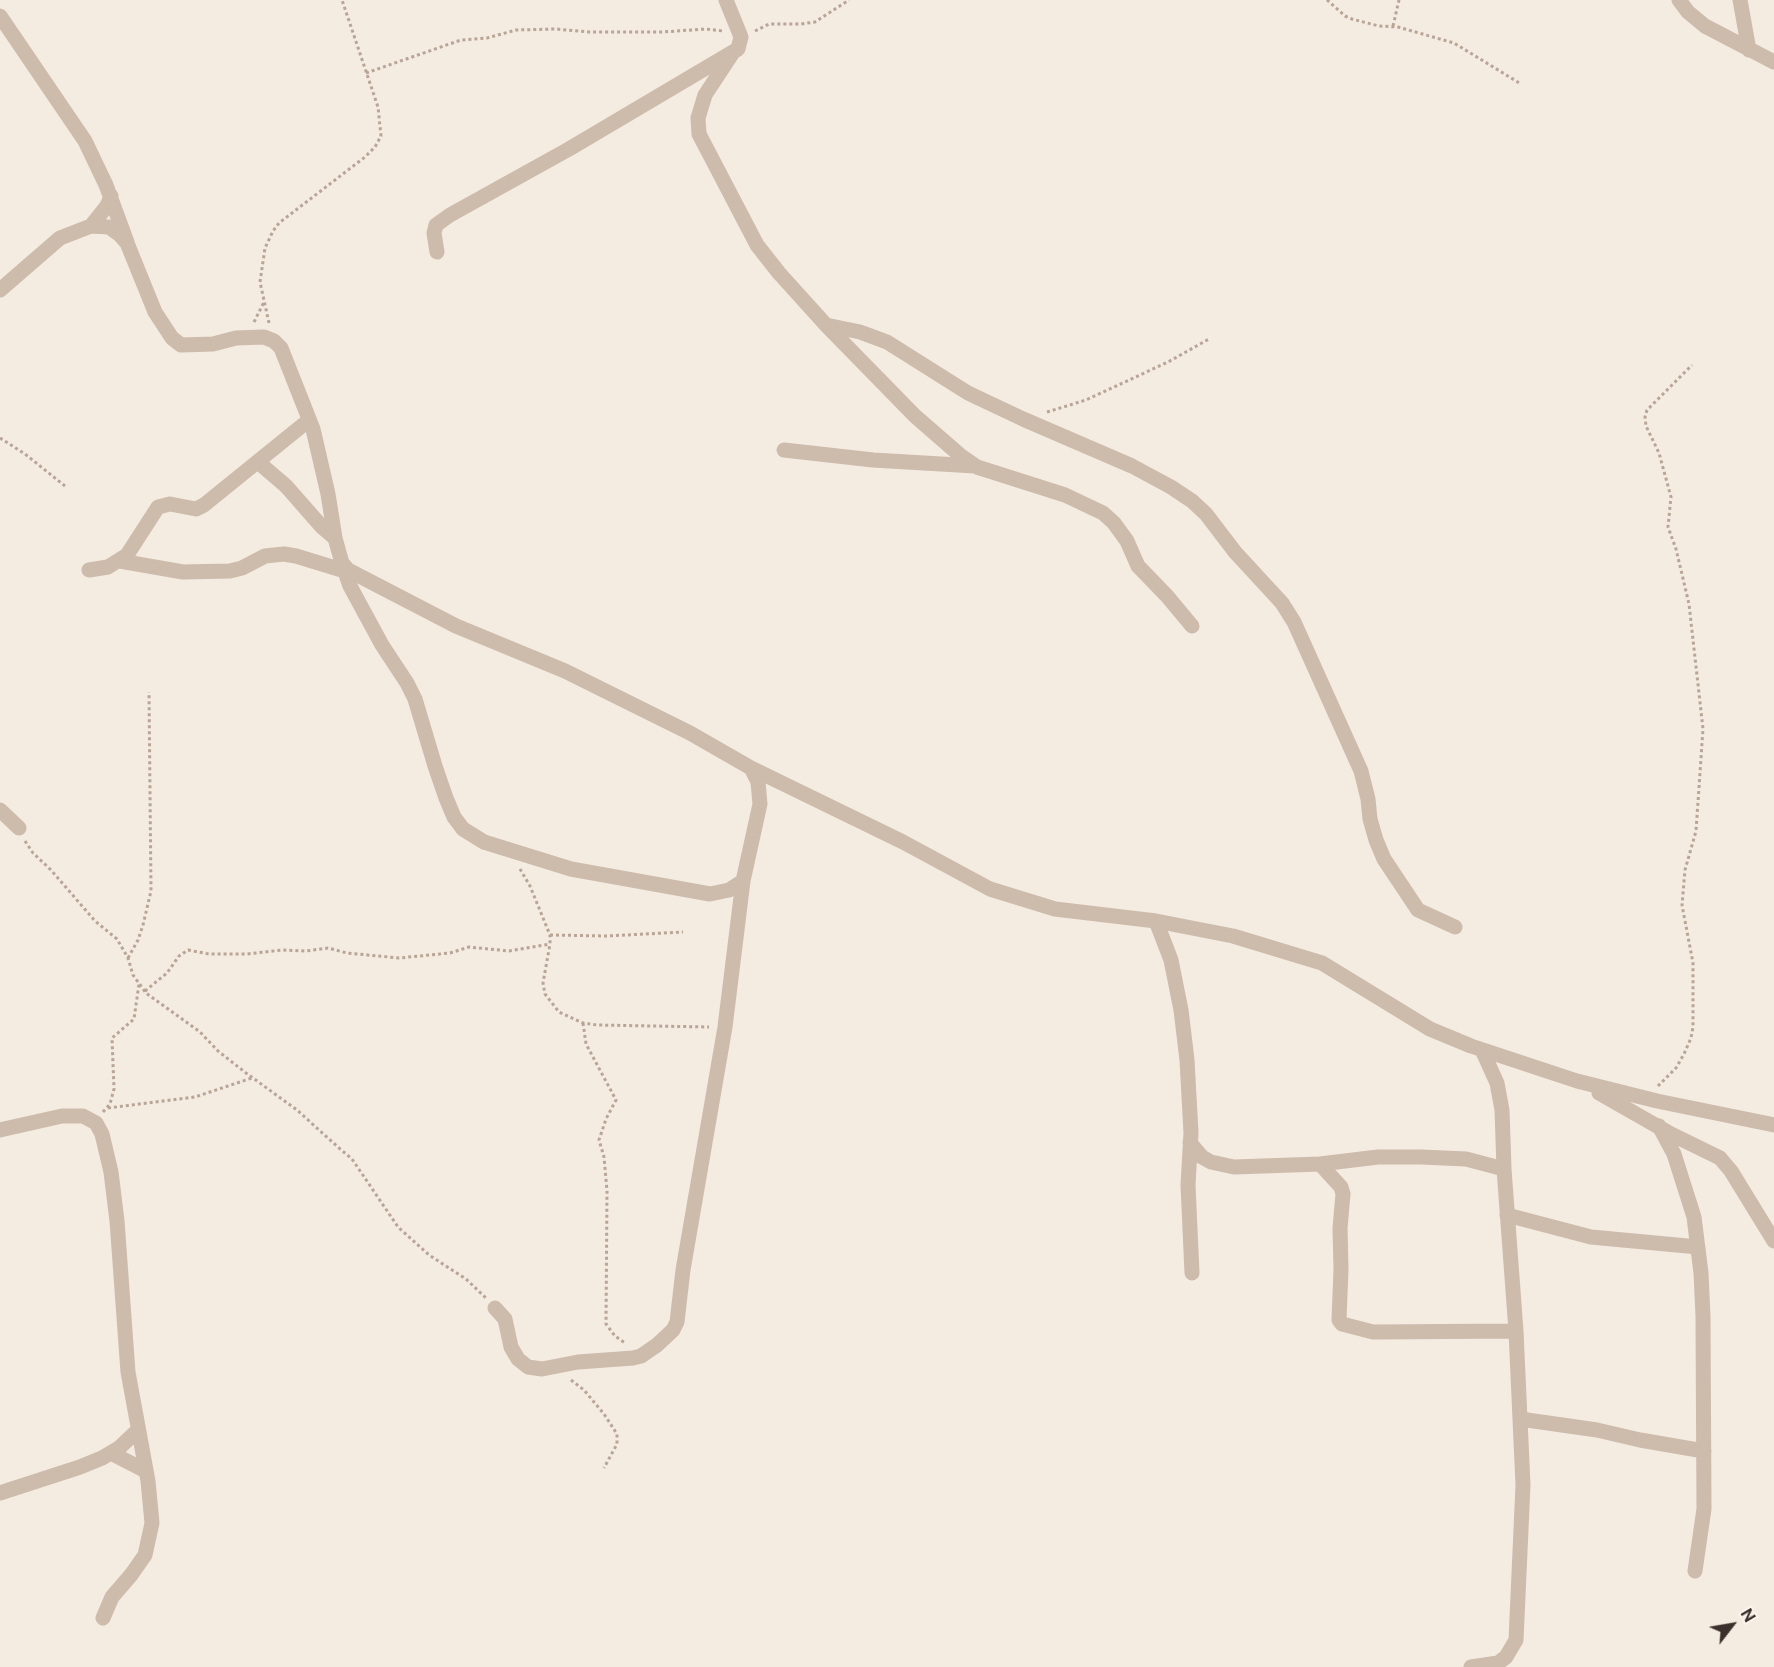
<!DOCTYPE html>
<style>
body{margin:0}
#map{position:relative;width:1774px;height:1667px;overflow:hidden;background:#f4ebe1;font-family:"Public Sans",sans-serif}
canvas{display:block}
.north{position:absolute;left:1702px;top:1595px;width:60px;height:60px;-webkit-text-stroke:4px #fbf5ee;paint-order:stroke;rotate:59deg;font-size:16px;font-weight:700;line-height:24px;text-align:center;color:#3b302b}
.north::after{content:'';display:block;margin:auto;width:21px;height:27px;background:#3b302b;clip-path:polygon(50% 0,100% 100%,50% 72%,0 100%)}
</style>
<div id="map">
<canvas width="1774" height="1667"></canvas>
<div class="north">N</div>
</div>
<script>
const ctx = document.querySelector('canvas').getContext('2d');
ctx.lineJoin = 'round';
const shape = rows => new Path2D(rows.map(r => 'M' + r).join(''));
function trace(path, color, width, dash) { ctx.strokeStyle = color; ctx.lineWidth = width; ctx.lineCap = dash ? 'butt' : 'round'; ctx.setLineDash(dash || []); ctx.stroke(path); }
trace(shape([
 [1327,0,1345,16,1352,19,1379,26,1398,27,1454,43,1521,84],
 [1393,26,1399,0],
 [755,31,769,24,801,24,815,22,849,0],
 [366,73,461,40,487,38,516,30,556,29,589,32,662,32,706,29,723,31],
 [254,322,264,302],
 [269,323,260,282,265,248,273,231,279,223,365,157,375,147,381,136,378,107,342,0],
 [1047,412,1086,400,1168,362,1209,339],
 [0,438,25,454,65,486],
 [25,841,33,853,51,870,95,921,117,939,128,958,133,975,146,993,200,1032,218,1051,246,1073,297,1110,339,1148,352,1159,398,1227,429,1255,466,1279,486,1298],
 [520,869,530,886,550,935,550,944,543,983,545,994,559,1012,583,1023,597,1025,709,1027],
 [550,935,607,936,683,932],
 [128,958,138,940,143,925,151,891,149,692],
 [145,991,167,973,179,956,188,950,209,954,247,954,282,950,306,951,328,948,347,953,399,958,450,953,469,947,509,951,550,944],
 [583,1023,586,1044,616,1100,606,1119,599,1140,604,1157,607,1191,606,1324,615,1336,625,1343],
 [1658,1086,1676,1068,1684,1054,1691,1038,1693,1027,1693,963,1682,905,1685,870,1696,831,1703,729,1689,604,1676,549,1668,527,1671,497,1659,453,1646,426,1645,417,1647,410,1692,365],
 [108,1108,195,1097,252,1078],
 [103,1112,110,1104,114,1089,112,1038,134,1019,139,984],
 [571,1380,584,1390,604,1414,617,1434,617,1444,604,1468]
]), '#b9a596', 3, [3, 3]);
trace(shape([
 [1679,0,1688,12,1705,26,1774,62],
 [1740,0,1749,50],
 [0,16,85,141,106,185,127,242],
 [732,54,705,95,698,118,699,134,757,245,779,273,826,325,915,416,961,456,977,467,1065,495,1103,513,1114,523,1127,541,1138,566,1167,596,1192,626],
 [91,226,107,206,111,196],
 [437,252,434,233,436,225,450,215,569,149,738,49,741,37,726,0],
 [0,290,60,238,91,226,109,227,120,235,127,243,155,312,172,338,181,345,213,344,236,338,264,337,274,341,281,348,313,429,328,494,335,538,342,563,348,570,456,626,565,671,690,733,751,768,903,842,990,889,1055,909,1156,921,1233,936,1322,963,1430,1029,1471,1046,1577,1081,1657,1101,1774,1125],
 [826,325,860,332,887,342,968,393,1023,419,1132,466,1171,487,1192,501,1206,514,1235,552,1282,603,1294,622,1361,771,1368,799,1370,819,1376,840,1384,859,1418,910,1455,927],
 [784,450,873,460,975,466],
 [258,462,286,486,322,527,335,538],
 [120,561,183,572,230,571,242,568,265,556,284,554,296,556,345,571],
 [343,566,350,586,382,645,407,683,415,699,435,766,446,798,454,817,463,829,484,842,571,869,710,894,729,890,743,881],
 [89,570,108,567,127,555,158,507,170,504,196,509,204,505,309,420],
 [0,810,19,828],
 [1156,921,1171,960,1181,1010,1187,1060,1191,1133,1188,1185,1192,1273],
 [1599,1093,1671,1134,1720,1158,1731,1171,1774,1241],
 [1659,1126,1674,1154,1694,1217,1701,1273,1703,1316,1704,1509,1695,1571],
 [0,1130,62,1116,83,1116,96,1123,102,1134,111,1172,117,1221,128,1372,148,1481,152,1523,145,1555,131,1575,112,1597,103,1618],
 [1190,1143,1202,1157,1211,1162,1234,1167,1320,1164,1378,1157,1421,1157,1466,1159,1504,1169],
 [1320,1164,1341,1187,1343,1194,1340,1228,1341,1269,1339,1320,1342,1324,1373,1332,1516,1331],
 [1507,1215,1591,1237,1698,1247],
 [495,1308,505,1319,511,1347,518,1359,528,1367,542,1369,578,1362,633,1358,641,1356,657,1345,673,1330,677,1322,683,1270,725,1027,743,881,760,804,758,782,751,768],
 [1520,1419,1597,1430,1640,1440,1704,1451],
 [111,1453,146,1471],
 [0,1493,80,1467,102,1458,119,1448,138,1430],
 [1471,1667,1498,1663,1506,1657,1516,1640,1523,1485,1516,1331,1504,1169,1502,1110,1497,1083,1482,1050]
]), '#cdbbac', 15);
</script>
